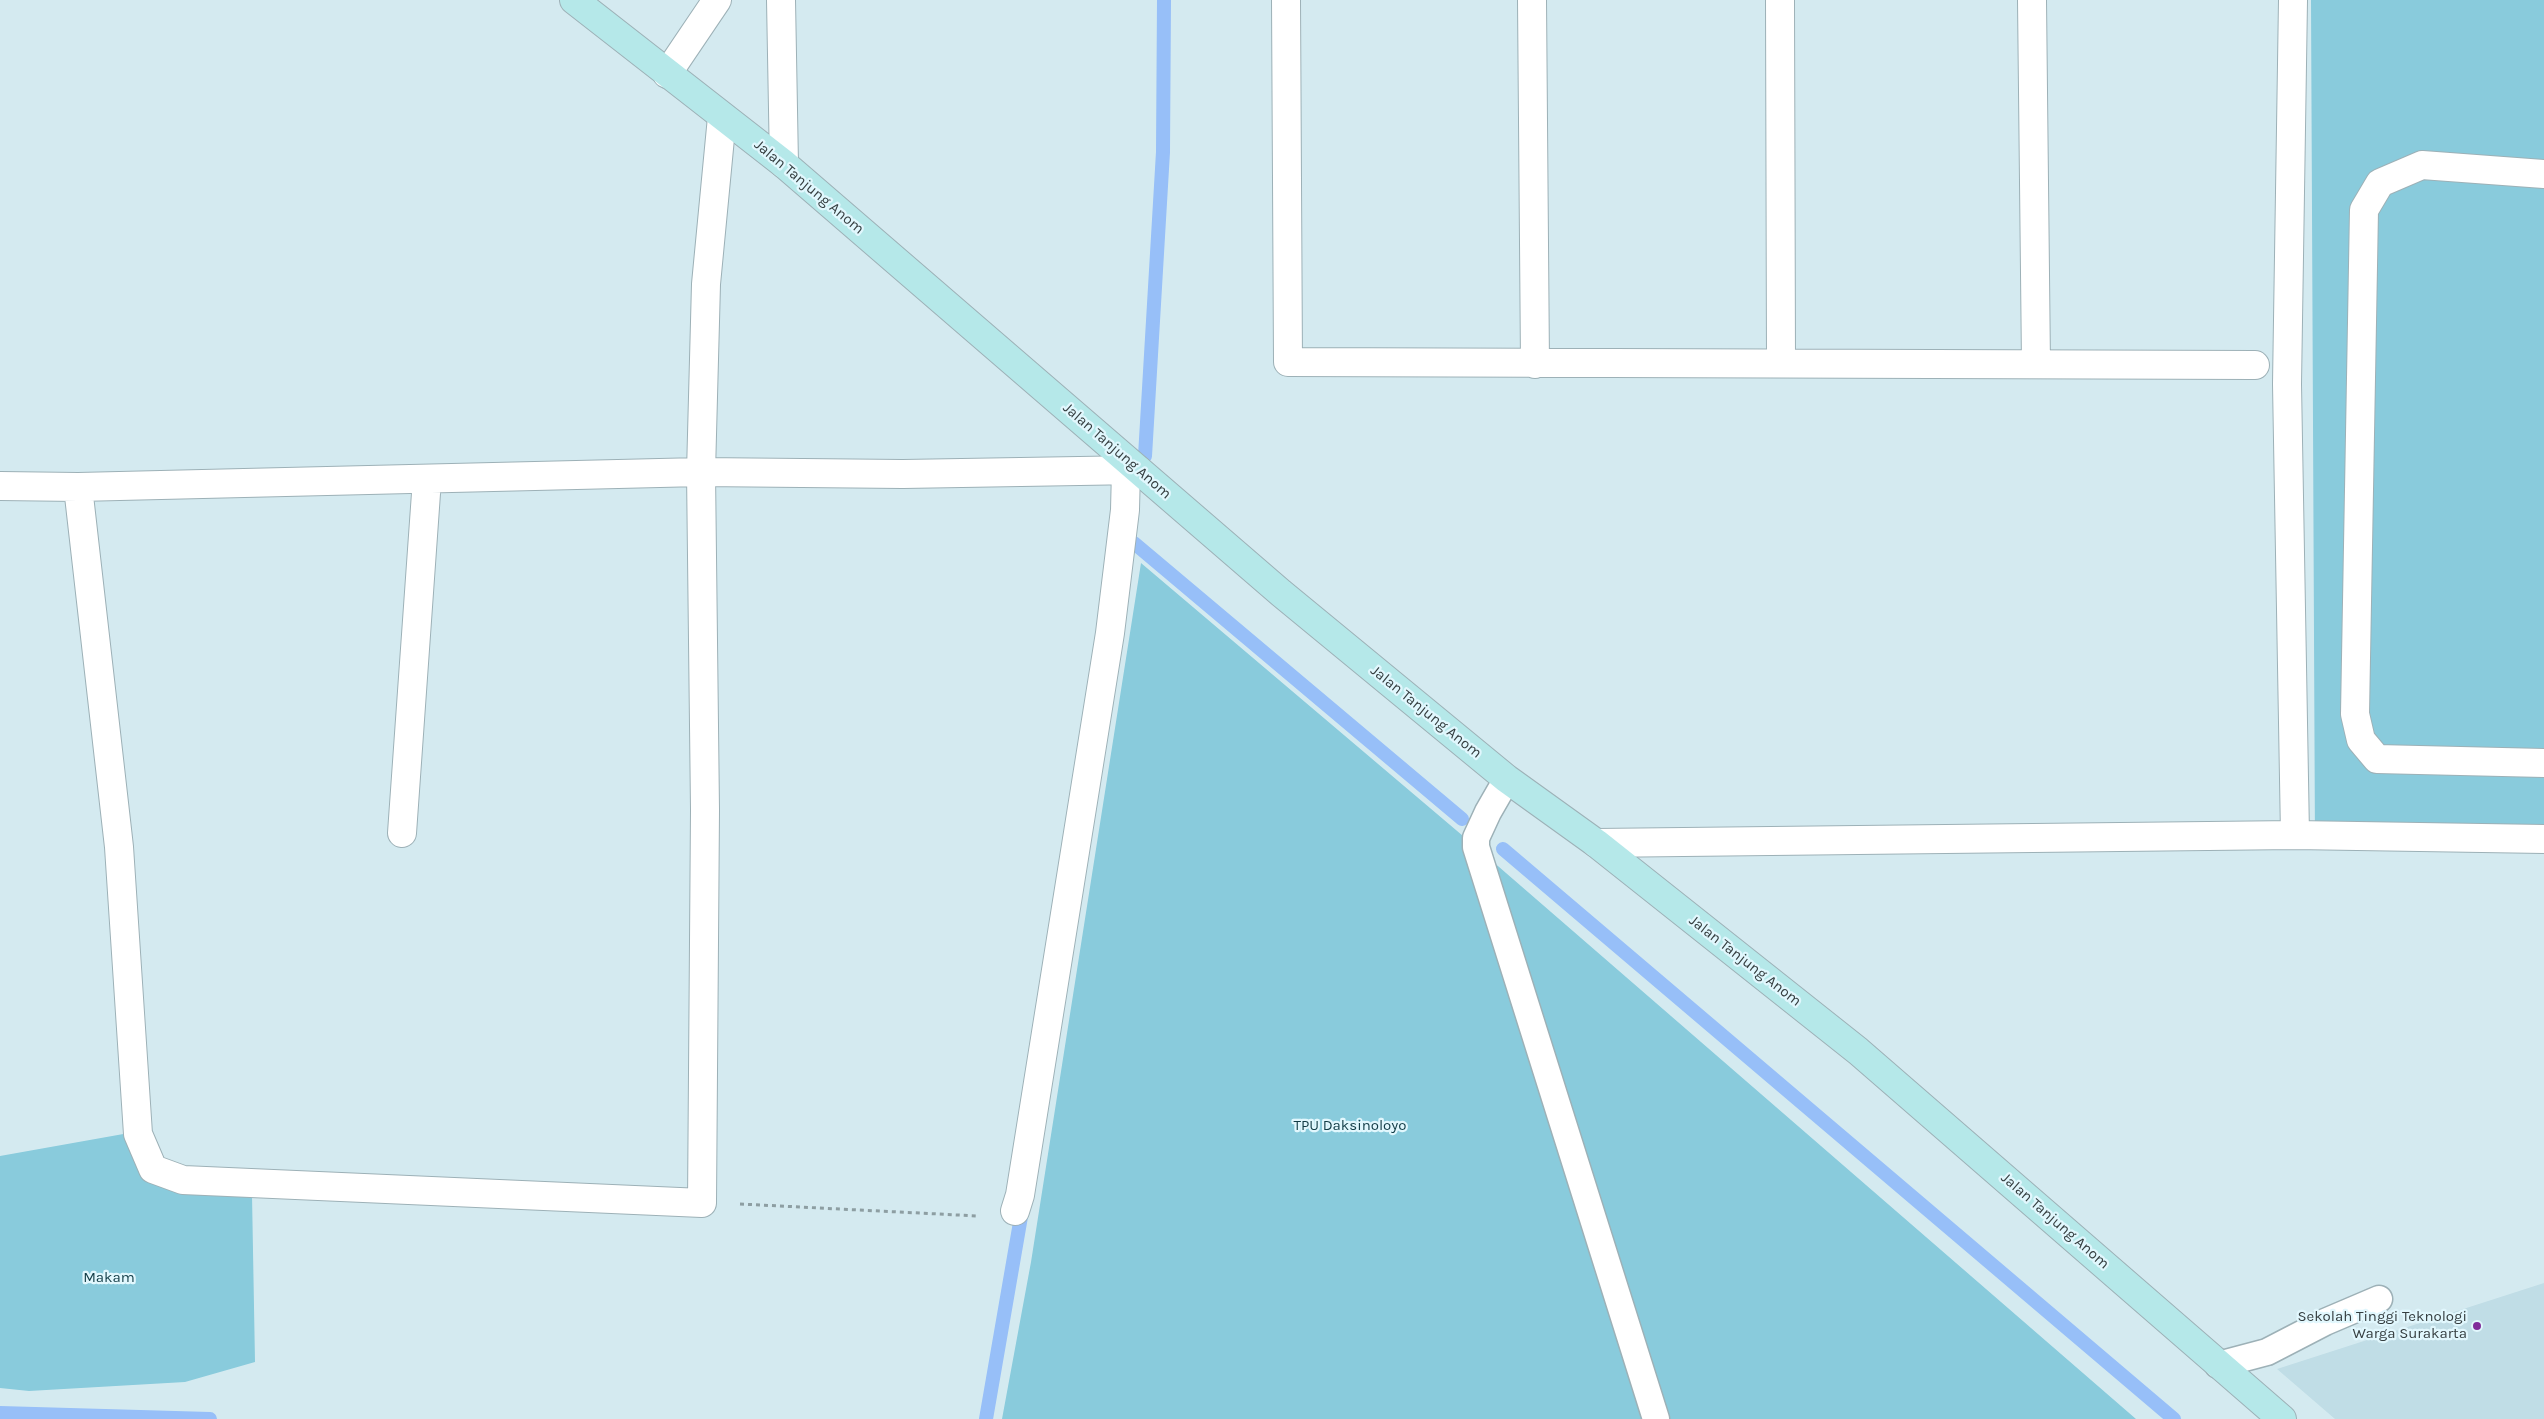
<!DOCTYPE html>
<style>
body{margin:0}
canvas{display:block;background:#d4eaf0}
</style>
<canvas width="2544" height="1419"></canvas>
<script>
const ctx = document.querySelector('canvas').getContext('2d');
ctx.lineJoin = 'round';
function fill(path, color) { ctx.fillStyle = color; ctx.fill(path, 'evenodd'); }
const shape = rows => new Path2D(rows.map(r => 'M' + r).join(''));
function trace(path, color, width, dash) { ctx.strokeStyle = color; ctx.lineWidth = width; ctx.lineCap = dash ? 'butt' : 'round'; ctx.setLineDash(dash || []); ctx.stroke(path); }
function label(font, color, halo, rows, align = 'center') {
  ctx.font = font + ' Karla,sans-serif'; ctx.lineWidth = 4.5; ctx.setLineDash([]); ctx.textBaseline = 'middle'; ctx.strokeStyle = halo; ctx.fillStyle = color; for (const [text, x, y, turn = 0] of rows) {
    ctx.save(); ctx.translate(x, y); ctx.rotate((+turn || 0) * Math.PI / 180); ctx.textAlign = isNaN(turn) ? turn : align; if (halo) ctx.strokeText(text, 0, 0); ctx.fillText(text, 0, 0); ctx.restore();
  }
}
fill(shape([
 [2544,1283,2544,1419,2335,1419,2277,1369]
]), '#c0dde6');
fill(shape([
 [2311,0,2544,0,2544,846,2315,846],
 [1141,563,1476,847,2136,1419,1002,1419,1031,1262],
 [129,1133,135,1153,252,1195,255,1362,185,1382,29,1391,0,1388,0,1156]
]), '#89cbdc');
trace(shape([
 [1145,456,1163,152,1164,0],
 [1134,543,1462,819],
 [1503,849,2174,1419],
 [0,1413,210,1419],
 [986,1419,1023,1205]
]), '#97bff8', 14);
const service = shape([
 [1507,779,1488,812,1476,838,1476,847,1656,1419],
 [2218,1365,2267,1352,2325,1322,2379,1299]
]);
const minor = shape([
 [1286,0,1288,362,2255,365],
 [1532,0,1535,364],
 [1780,0,1781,363],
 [2032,0,2036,364],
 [2293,0,2287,384,2295,835],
 [2544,174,2422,165,2380,183,2364,210,2355,714,2361,740,2377,759,2544,763],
 [0,486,78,487,701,472,903,474,1138,470],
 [78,487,119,847,138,1134,153,1169,183,1180,702,1203,705,810,701,472,706,284,722,117],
 [402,833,427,479],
 [1596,843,2295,835,2544,839],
 [1015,1211,1020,1195,1110,633,1125,510,1126,470]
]);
const tertiary = shape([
 [781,0,784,164],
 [667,74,717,0]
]);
const secondary = shape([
 [574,0,784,164,1281,593,1507,779,1596,843,1858,1051,2282,1419]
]);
trace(service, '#9db1b7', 29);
trace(minor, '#9db1b7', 30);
trace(tertiary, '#9db1b7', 30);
trace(secondary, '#9db1b7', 30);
trace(shape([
 [740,1204,978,1216]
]), '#8d9ea2', 3, [4, 4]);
trace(service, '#fff', 26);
trace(minor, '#fff', 28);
trace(tertiary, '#fff', 28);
trace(secondary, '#b5e8e9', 28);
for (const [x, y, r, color] of [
 [2477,1326,5,"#812c9a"]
]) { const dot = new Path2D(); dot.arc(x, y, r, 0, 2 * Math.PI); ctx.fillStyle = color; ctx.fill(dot); trace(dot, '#e1f7fd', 2); }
label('15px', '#353e40', '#e1f7fd', [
 ["Jalan Tanjung Anom",809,187,40],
 ["Jalan Tanjung Anom",1117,451,41],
 ["Jalan Tanjung Anom",1426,712,39],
 ["Jalan Tanjung Anom",1745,961,38],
 ["Jalan Tanjung Anom",2055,1221,41]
]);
label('15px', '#123c46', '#e1f7fd', [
 ["TPU Daksinoloyo",1350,1126],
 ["Makam",109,1278]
]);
label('15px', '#353e40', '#e1f7fd', [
 ["Sekolah Tinggi Teknologi",2467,1317],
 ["Warga Surakarta",2467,1334]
], 'right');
</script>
